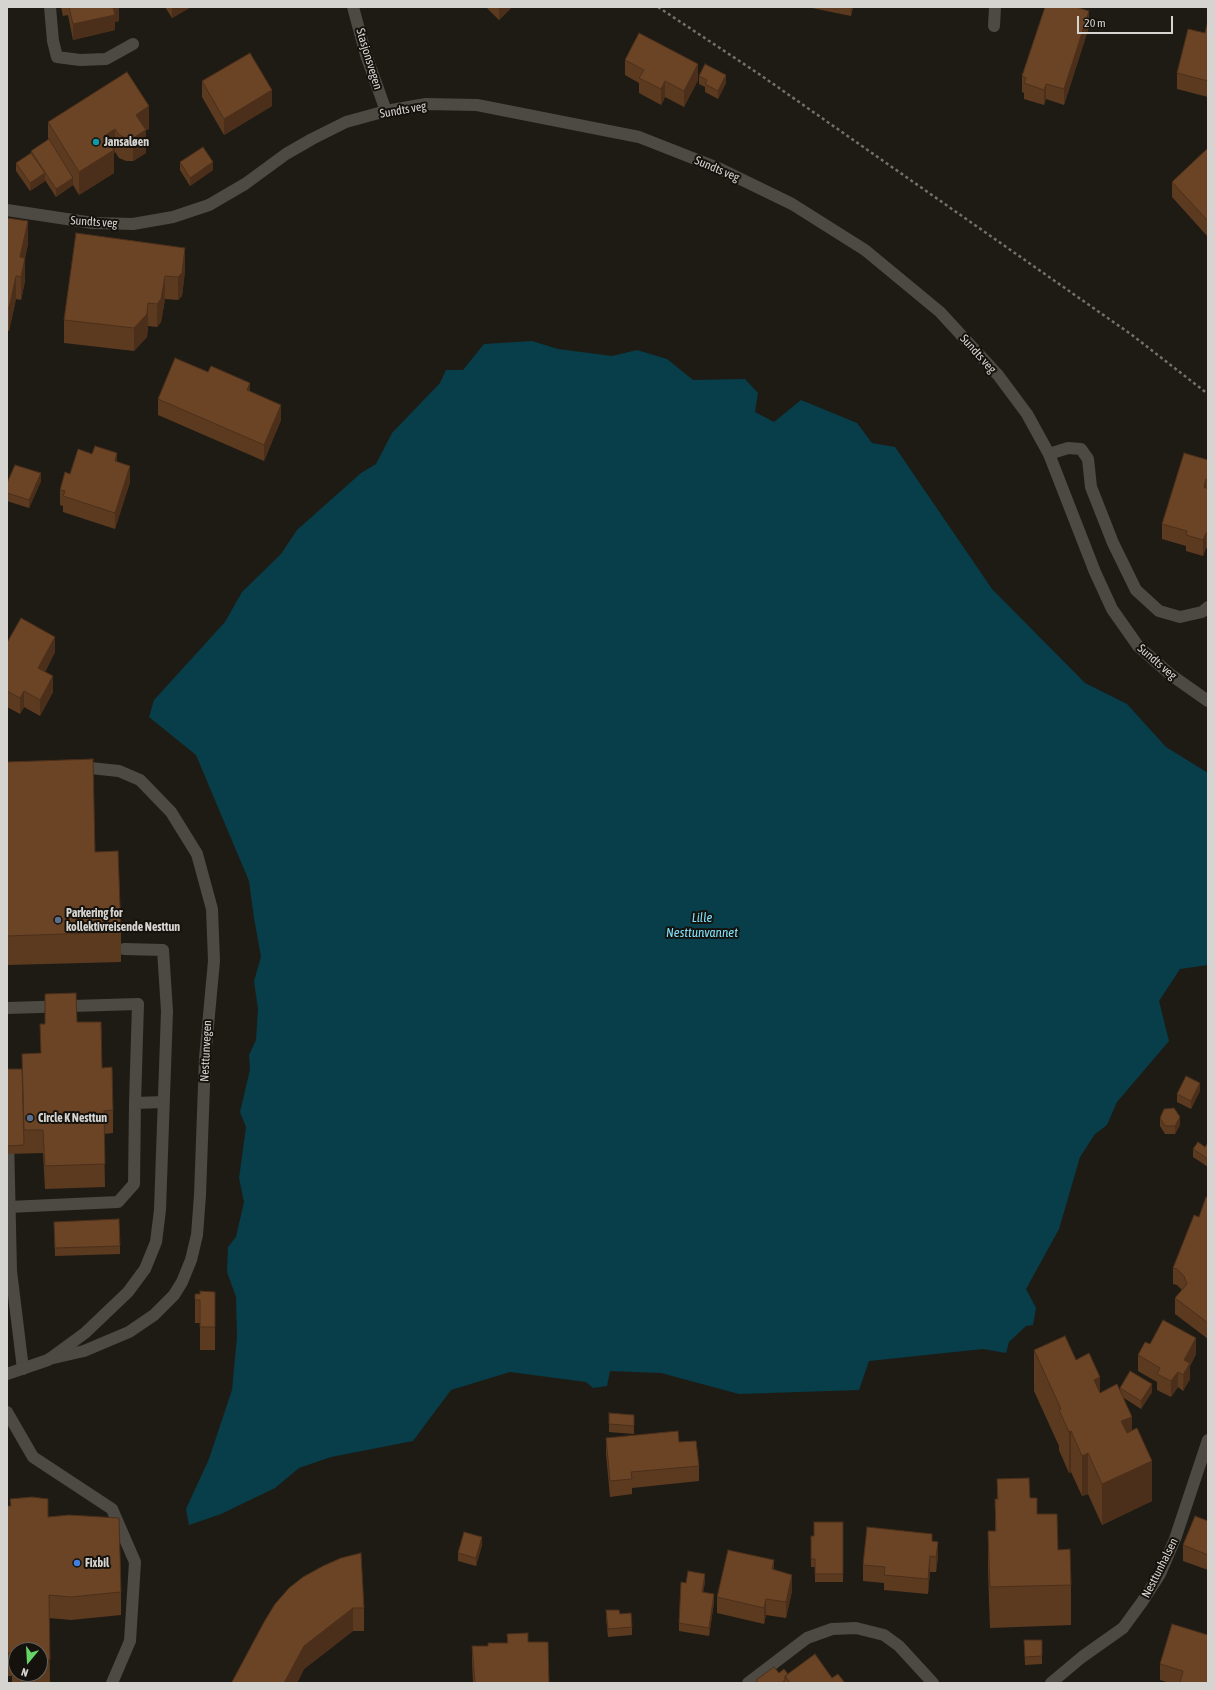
<!DOCTYPE html>
<meta charset="utf-8">
<style>
body{margin:0}
#map{position:relative;width:1215px;height:1690px;overflow:hidden;background:#1e1b15;font-family:"Asap Condensed",sans-serif}
canvas{display:block}
.frame{position:absolute;inset:0;border:8px solid #d6d4d0;pointer-events:none}
.north{position:absolute;left:8px;top:1642px;width:40px;height:40px;box-sizing:border-box;background:#15120d;border:1px solid #62605b;border-radius:50%;rotate:198deg;font-size:11px;font-weight:700;line-height:16px;text-align:center;color:#d6d4d0}
.north::after{content:'';display:block;margin:auto;width:14px;height:18px;background:#66d467;clip-path:polygon(50% 0,100% 100%,50% 72%,0 100%)}
.scale{position:absolute;left:1077px;top:16px;width:96px;height:18px;box-sizing:border-box;border:2px solid #d6d4d0;border-top:0;padding-left:5px;font-size:12px;line-height:14px;white-space:nowrap;color:#d6d4d0;-webkit-text-stroke:3px #15120d;paint-order:stroke}
</style>
<div id="map">
<canvas width="1215" height="1690"></canvas>
<div class="frame"></div>
<div class="north">N</div>
<div class="scale">20 m</div>
</div>
<script>
const ctx = document.querySelector('canvas').getContext('2d');
ctx.lineJoin = 'round';
function fill(path, color) { ctx.fillStyle = color; ctx.fill(path, 'evenodd'); }
const shape = rows => new Path2D(rows.map(r => 'M' + r).join(''));
function trace(path, color, width, dash) { ctx.strokeStyle = color; ctx.lineWidth = width; ctx.lineCap = dash ? 'butt' : 'round'; ctx.setLineDash(dash || []); ctx.stroke(path); }
function label(font, color, halo, rows, align = 'center') {
  ctx.font = font + ' "Asap Condensed",sans-serif'; ctx.lineWidth = 4; ctx.setLineDash([]); ctx.textBaseline = 'middle'; ctx.strokeStyle = halo; ctx.fillStyle = color; for (const [text, x, y, turn = 0] of rows) {
    ctx.save(); ctx.translate(x, y); ctx.rotate((+turn || 0) * Math.PI / 180); ctx.textAlign = isNaN(turn) ? turn : align; if (halo) ctx.strokeText(text, 0, 0); ctx.fillText(text, 0, 0); ctx.restore();
  }
}
fill(shape([
 [532,341,558,349,612,356,637,350,667,359,693,380,745,379,758,393,755,412,774,422,801,400,857,423,872,443,895,447,992,589,1085,683,1127,704,1166,747,1208,773,1208,965,1180,969,1159,1001,1169,1041,1117,1102,1107,1125,1095,1134,1080,1157,1059,1229,1026,1289,1036,1308,1033,1325,1026,1326,1009,1342,1006,1353,983,1349,869,1361,859,1390,739,1394,661,1373,610,1371,607,1386,593,1388,586,1382,510,1372,451,1390,413,1441,331,1457,299,1468,275,1488,221,1514,189,1525,186,1509,209,1459,232,1390,237,1337,236,1297,227,1272,228,1247,236,1237,244,1202,239,1178,246,1127,240,1112,250,1070,249,1055,256,1040,258,1009,254,981,261,957,254,918,249,881,196,755,149,717,154,700,225,622,242,592,281,554,297,530,361,473,376,464,392,433,440,383,446,370,463,370,484,344]
]), '#073e4a');
trace(shape([
 [658,7,759,74,1132,335,1208,394]
]), '#74716c', 2.5, [3, 3]);
trace(shape([
 [50,7,53,41,57,57,80,60,106,59,133,44],
 [1049,454,1068,448,1081,449,1088,459,1091,487,1113,543,1136,590,1159,611,1180,617,1202,612,1208,607],
 [7,1008,138,1004],
 [8,1137,11,1271,23,1369],
 [49,1359,84,1351,129,1332,154,1315,174,1295,182,1282,191,1260,197,1235,200,1195,205,1058,214,961,212,909,197,854,171,812,140,780,119,771,90,768,78,770],
 [7,1412,33,1457,112,1509,135,1562,130,1641,112,1683]
]), '#4d4943', 12);
trace(shape([
 [353,7,366,55,386,111],
 [994,26,995,7],
 [135,1103,138,1004],
 [8,1207,118,1202,134,1184,135,1103,163,1102],
 [7,1374,48,1360,85,1333,128,1292,145,1269,156,1242,160,1210,167,1011,163,950,124,949],
 [748,1683,807,1638,832,1629,856,1628,884,1635,899,1646,933,1683],
 [1051,1683,1082,1657,1123,1628,1142,1602,1160,1574,1175,1539,1208,1440]
]), '#4d4943', 12);
trace(shape([
 [7,210,93,223,133,224,173,217,209,205,245,184,286,154,312,139,346,122,386,111,426,104,477,105,639,137,718,168,792,204,865,250,940,312,998,375,1027,414,1049,454,1095,572,1112,609,1138,646,1171,675,1208,701]
]), '#4d4943', 12);
fill(shape([
 [61,7,119,7,119,21,115,22,115,30,73,40,68,15,63,16],
 [165,7,191,7,172,18],
 [486,7,512,7,499,20],
 [807,7,853,7,851,16],
 [1208,24,1208,97,1177,89,1177,73,1205,33],
 [1089,27,1064,105,1046,99,1044,105,1024,99,1024,93,1022,92,1022,76],
 [625,60,698,80,684,107,665,97,661,105,639,93,639,83,625,75],
 [699,76,726,83,718,99,705,92,705,87,699,84],
 [202,81,272,106,224,135,202,97],
 [48,122,149,129,146,130,146,153,133,161,126,161,119,158,115,152,114,153,114,173,79,195,73,185,56,197,45,180,45,181,30,191,16,171,16,163,31,153,31,151,48,140],
 [1208,148,1208,237,1172,197,1172,182],
 [180,162,213,170,190,186,180,170],
 [7,218,28,244,25,258,25,281,21,300,16,299,9,331,7,330],
 [76,233,185,271,182,296,178,300,165,299,161,322,157,327,148,326,147,337,134,351,64,343,64,320],
 [158,399,281,420,264,461,158,415],
 [1208,460,1208,549,1206,548,1203,556,1186,551,1186,546,1162,539,1162,524],
 [117,462,130,482,115,529,63,512,63,506,60,505,60,490,70,474],
 [41,481,29,508,7,501,7,483],
 [7,641,55,652,45,672,53,692,40,716,24,707,20,714,7,707],
 [7,762,95,852,121,932,121,962,7,965],
 [45,994,77,1022,102,1068,113,1110,113,1133,104,1134,105,1187,45,1189,43,1153,7,1154,7,1069,22,1069,22,1054,41,1053,40,1024,45,1024],
 [1200,1091,1191,1109,1177,1102,1177,1094],
 [1160,1118,1180,1125,1175,1134,1165,1134,1160,1126],
 [1208,1143,1208,1167,1193,1157,1193,1149,1205,1147],
 [1208,1198,1208,1339,1175,1314,1175,1298,1182,1290,1177,1285,1173,1284,1173,1268,1199,1217],
 [54,1222,120,1246,120,1254,55,1256],
 [215,1292,215,1350,200,1350,200,1323,195,1323,195,1300,200,1294],
 [1150,1344,1196,1354,1190,1366,1190,1379,1183,1391,1178,1387,1171,1397,1157,1390,1157,1382,1138,1371,1138,1355],
 [1034,1350,1076,1360,1100,1393,1120,1390,1120,1388,1152,1392,1141,1409,1124,1398,1132,1431,1152,1501,1102,1525,1088,1494,1082,1496,1071,1472,1069,1473,1059,1450,1059,1446,1034,1391],
 [634,1423,634,1434,609,1432,609,1424],
 [606,1438,679,1442,699,1466,699,1481,632,1488,632,1494,610,1497,606,1454],
 [997,1479,1030,1498,1037,1514,1058,1550,1071,1585,1071,1625,990,1628,988,1571,988,1531,995,1531,995,1499,997,1499],
 [7,1506,48,1517,121,1592,121,1615,71,1620,49,1618,50,1683,12,1683,12,1676,7,1676],
 [16,1650,40,1650,40,1674,16,1674],
 [1208,1521,1208,1570,1183,1561,1183,1545],
 [843,1522,843,1582,815,1582,815,1567,811,1567,811,1544,814,1536],
 [932,1541,938,1557,936,1572,930,1572,928,1594,884,1590,884,1583,863,1581,863,1565],
 [482,1545,476,1566,458,1561,458,1553],
 [774,1569,792,1591,786,1618,766,1615,764,1624,717,1613,717,1597],
 [705,1582,703,1592,714,1602,709,1636,679,1631,679,1623,686,1583],
 [275,1604,364,1608,364,1631,353,1631,304,1669,297,1683,232,1683,232,1682],
 [606,1610,620,1614,632,1627,632,1635,608,1637,606,1618],
 [1172,1624,1208,1683,1170,1683,1160,1680,1160,1664],
 [507,1634,528,1642,549,1683,473,1683,472,1662,472,1646,488,1646,507,1643],
 [1024,1640,1042,1656,1042,1664,1025,1665],
 [779,1673,832,1678,845,1683,756,1683,756,1680]
]), '#5c3a20');
fill(shape([
 [113,7,119,7,119,21,115,22,115,30,73,40,73,24],
 [172,7,191,7,172,18],
 [499,7,512,7,499,20],
 [851,7,853,7,851,16],
 [1089,11,1089,27,1064,105,1064,89],
 [698,64,698,80,684,107,684,91],
 [726,75,726,83,718,99,718,91],
 [665,81,665,97,661,105,661,89],
 [1046,84,1046,99,1044,105,1044,90],
 [272,90,272,106,224,135,224,119],
 [149,106,149,129,146,130,146,153,133,161,133,138,136,115],
 [115,129,115,152,114,153,114,173,79,195,79,172,104,136],
 [213,162,213,170,190,186,190,178],
 [45,173,45,181,30,191,30,183],
 [73,178,73,185,56,197,56,189],
 [28,221,28,244,21,277,20,257],
 [185,248,185,271,182,296,178,300,178,277],
 [25,258,25,281,21,300,21,277],
 [16,276,16,299,9,331,9,308],
 [165,276,165,299,161,322,157,327,157,304],
 [148,303,148,326,147,337,134,351,134,328],
 [250,383,250,399,247,390],
 [281,405,281,420,264,461,264,445],
 [117,453,117,469,115,461],
 [130,466,130,482,115,529,115,513],
 [41,473,41,481,29,508,29,500],
 [1206,479,1206,495,1204,487],
 [1206,533,1206,548,1203,556,1203,540],
 [55,637,55,652,38,684,38,668],
 [53,676,53,692,40,716,40,700],
 [24,691,24,707,20,714,20,698],
 [1200,1083,1200,1091,1191,1109,1191,1101],
 [1180,1117,1180,1125,1175,1134,1175,1126],
 [1196,1338,1196,1354,1190,1366,1190,1379,1183,1391,1184,1360],
 [1178,1372,1178,1387,1171,1397,1171,1381],
 [1100,1377,1100,1418,1094,1380],
 [1152,1384,1152,1392,1141,1409,1141,1401],
 [1132,1417,1132,1457,1121,1421],
 [1071,1431,1071,1472,1069,1473,1069,1432],
 [1088,1453,1088,1494,1082,1496,1082,1456],
 [1152,1461,1152,1501,1102,1525,1102,1484],
 [482,1537,482,1545,476,1566,476,1558],
 [938,1542,938,1557,936,1572,936,1557],
 [930,1556,930,1572,928,1594,928,1579],
 [774,1560,774,1576,772,1569],
 [705,1574,705,1582,702,1600,702,1592],
 [792,1575,792,1591,786,1618,786,1602],
 [714,1594,714,1602,709,1636,709,1628],
 [766,1599,766,1615,764,1624,764,1608],
 [353,1608,353,1631,304,1669,297,1683,284,1683,304,1646]
]), '#4b2f1a');
const building = shape([
 [69,7,113,7,115,15,73,24,69,7],
 [1045,7,1076,7,1089,11,1064,89,1046,84,1044,90,1024,83,1026,78,1022,76,1045,7],
 [1207,24,1208,24,1208,81,1177,73,1188,29,1205,33,1207,24],
 [639,33,698,64,684,91,665,81,661,89,639,78,644,70,625,60,639,33],
 [250,53,272,90,224,119,202,81,250,53],
 [705,64,726,75,718,91,705,84,707,80,699,76,705,64],
 [127,72,149,106,136,115,146,130,133,138,126,138,119,135,115,129,104,136,114,150,79,172,48,122,127,72],
 [49,139,73,178,56,189,31,151,49,139],
 [203,147,213,162,190,178,180,162,203,147],
 [1208,148,1208,221,1172,182,1208,148],
 [31,153,45,173,30,183,16,163,31,153],
 [7,218,28,221,20,257,25,258,21,277,16,276,9,308,7,307,7,218],
 [76,233,185,248,182,273,178,277,165,276,161,299,157,304,148,303,147,314,134,328,64,320,76,233],
 [175,358,208,372,211,366,250,383,247,390,281,405,264,445,158,399,175,358],
 [95,446,117,453,115,461,130,466,115,513,63,496,65,491,60,490,65,472,70,474,78,449,92,454,95,446],
 [1184,453,1208,460,1208,480,1206,479,1204,487,1208,489,1208,533,1206,533,1203,540,1186,535,1187,531,1162,524,1184,453],
 [15,465,41,473,29,500,7,493,7,483,15,465],
 [21,618,55,637,38,668,53,676,40,700,24,691,20,698,7,691,7,641,8,641,21,618],
 [93,759,95,852,118,851,121,932,7,936,7,762,93,759],
 [76,993,77,1022,101,1022,102,1068,112,1067,113,1110,104,1111,105,1164,45,1166,43,1130,24,1130,22,1054,41,1053,40,1024,45,1024,45,994,76,993],
 [7,1069,22,1069,24,1145,7,1146,7,1069],
 [1186,1076,1200,1083,1191,1101,1177,1094,1186,1076],
 [1174,1108,1180,1117,1175,1126,1165,1126,1160,1118,1164,1109,1174,1108],
 [1198,1142,1205,1147,1208,1143,1208,1159,1193,1149,1198,1142],
 [1206,1197,1208,1198,1208,1323,1175,1298,1187,1284,1184,1276,1177,1269,1173,1268,1194,1215,1199,1217,1206,1197],
 [119,1219,120,1246,55,1248,54,1222,119,1219],
 [200,1291,215,1292,215,1327,200,1327,200,1300,195,1300,195,1294,200,1294,200,1291],
 [1163,1320,1196,1338,1184,1360,1190,1363,1183,1375,1178,1372,1171,1381,1157,1374,1160,1368,1138,1355,1145,1342,1150,1344,1163,1320],
 [1065,1336,1076,1360,1089,1353,1100,1377,1094,1380,1100,1393,1117,1384,1132,1417,1121,1421,1127,1433,1137,1428,1152,1461,1102,1484,1088,1453,1082,1456,1071,1431,1069,1432,1059,1410,1061,1409,1034,1350,1065,1336],
 [1130,1371,1152,1384,1141,1401,1120,1388,1130,1371],
 [609,1413,634,1415,634,1426,609,1424,609,1413],
 [678,1431,679,1442,696,1441,699,1466,631,1472,632,1479,610,1481,606,1438,678,1431],
 [1029,1478,1030,1498,1037,1498,1037,1514,1057,1514,1058,1550,1070,1549,1071,1585,990,1587,988,1531,996,1531,995,1499,998,1499,997,1479,1029,1478],
 [32,1497,48,1499,48,1517,69,1515,119,1518,121,1592,71,1597,49,1595,50,1660,40,1661,40,1650,16,1650,16,1661,12,1661,12,1653,7,1653,7,1506,11,1506,10,1499,32,1497],
 [1195,1516,1208,1521,1208,1555,1183,1545,1195,1516],
 [814,1522,843,1522,843,1574,815,1574,815,1559,811,1559,811,1536,814,1536,814,1522],
 [867,1527,932,1534,932,1541,938,1542,936,1557,930,1556,928,1579,884,1575,885,1567,863,1565,867,1527],
 [464,1532,482,1537,476,1558,458,1553,464,1532],
 [728,1550,774,1560,772,1569,792,1575,786,1602,766,1599,764,1608,717,1597,728,1550],
 [361,1553,364,1608,353,1608,304,1646,284,1683,234,1683,232,1682,264,1622,275,1604,289,1588,303,1577,323,1566,341,1558,361,1553],
 [688,1571,705,1574,702,1592,714,1594,709,1628,679,1623,681,1582,686,1583,688,1571],
 [606,1610,619,1610,620,1614,631,1613,632,1627,608,1629,606,1610],
 [1172,1624,1208,1635,1208,1683,1180,1683,1183,1671,1160,1664,1172,1624],
 [528,1633,528,1642,548,1642,549,1683,475,1683,472,1646,488,1646,488,1643,508,1643,507,1634,528,1633],
 [1024,1640,1042,1640,1042,1656,1025,1657,1024,1640],
 [815,1654,832,1678,838,1674,845,1683,790,1683,785,1676,815,1654],
 [774,1667,779,1673,784,1669,788,1674,785,1676,785,1680,781,1683,759,1683,756,1680,774,1667]
]);
fill(building, '#6b4325');
trace(building, '#4b2f1a', 1);
for (const [x, y, r, color] of [
 [96,142,4,"#0f9aa8"],
 [58,920,4,"#5c6f8a"],
 [30,1118,4,"#5c6f8a"],
 [77,1563,4,"#3f7fe0"]
]) { const dot = new Path2D(); dot.arc(x, y, r, 0, 2 * Math.PI); ctx.fillStyle = color; ctx.fill(dot); trace(dot, '#15120d', 1.5); }
label('12px', '#d6d4d0', '#15120d', [
 ["Stasjonsvegen",369,59,73],
 ["Sundts veg",403,110,-10],
 ["Sundts veg",717,169,23],
 ["Sundts veg",94,222,4],
 ["Sundts veg",978,354,48],
 ["Sundts veg",1157,662,41],
 ["Nesttunvegen",206,1051,-87],
 ["Nesttunhalsen",1160,1568,-63]
]);
label('bold 12px', '#d6d4d0', '#15120d', [
 ["Jansaløen",104,142],
 ["Parkering for",66,913],
 ["kollektivreisende Nesttun",66,927],
 ["Circle K Nesttun",38,1118],
 ["Fixbil",85,1563]
], 'left');
label('italic 13px', '#7de1fb', '#15120d', [
 ["Lille",702,918],
 ["Nesttunvannet",702,933]
]);
</script>
